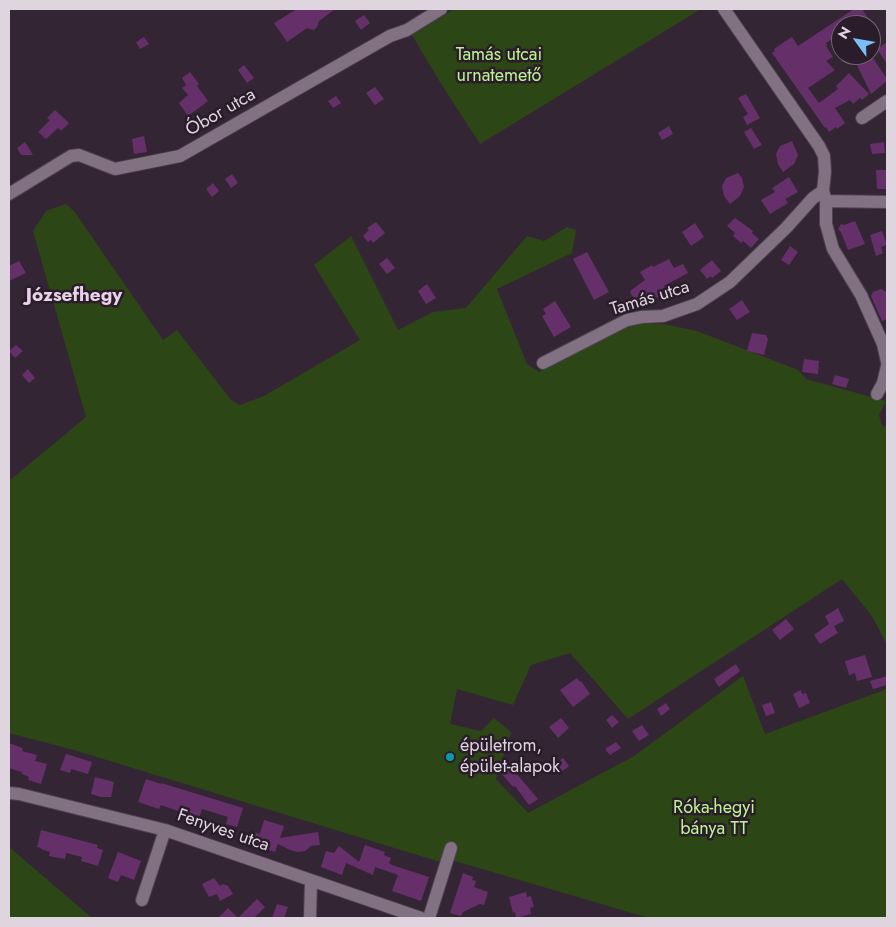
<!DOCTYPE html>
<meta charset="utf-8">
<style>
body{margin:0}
#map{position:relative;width:896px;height:927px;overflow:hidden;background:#342535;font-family:Jost,sans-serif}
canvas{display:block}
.frame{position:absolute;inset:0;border:10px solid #dfd5df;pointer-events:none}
.north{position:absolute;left:831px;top:15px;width:50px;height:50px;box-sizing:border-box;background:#2a1c2a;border:1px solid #726672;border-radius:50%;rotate:302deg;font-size:14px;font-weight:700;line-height:20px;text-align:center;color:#dfd5df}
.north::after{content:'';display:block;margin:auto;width:18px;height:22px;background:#79bff8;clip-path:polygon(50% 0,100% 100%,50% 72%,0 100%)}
</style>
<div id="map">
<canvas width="896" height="927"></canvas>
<div class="frame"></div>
<div class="north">N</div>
</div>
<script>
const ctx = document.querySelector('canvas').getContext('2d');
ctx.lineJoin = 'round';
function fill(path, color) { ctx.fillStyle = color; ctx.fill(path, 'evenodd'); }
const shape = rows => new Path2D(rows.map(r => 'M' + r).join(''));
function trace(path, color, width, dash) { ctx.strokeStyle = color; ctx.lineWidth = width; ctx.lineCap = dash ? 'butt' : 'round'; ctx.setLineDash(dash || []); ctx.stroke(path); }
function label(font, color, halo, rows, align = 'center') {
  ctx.font = font + ' Jost,sans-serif'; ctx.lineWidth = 5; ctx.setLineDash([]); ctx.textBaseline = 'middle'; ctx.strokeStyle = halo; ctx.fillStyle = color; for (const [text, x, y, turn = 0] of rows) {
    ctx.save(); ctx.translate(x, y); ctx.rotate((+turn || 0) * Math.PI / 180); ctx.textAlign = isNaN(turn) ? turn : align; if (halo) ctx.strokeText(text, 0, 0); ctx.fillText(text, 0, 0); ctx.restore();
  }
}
fill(shape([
 [454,9,701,9,480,144,440,82,412,35],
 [66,204,74,211,163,340,177,330,231,400,240,405,264,396,360,340,314,265,351,236,398,330,433,312,466,308,527,236,544,241,567,227,576,230,572,253,497,289,527,364,539,372,631,324,664,324,697,331,798,370,806,379,886,401,879,415,882,426,887,427,887,645,872,616,842,579,628,719,570,653,531,665,513,705,457,689,450,724,481,731,494,718,511,732,496,779,528,813,634,756,743,676,765,734,887,689,887,918,649,918,448,859,437,861,74,750,9,733,9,481,86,417,33,231,46,211],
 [9,847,92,918,9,918]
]), '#2c4715');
fill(shape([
 [297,9,335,9,319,21,317,27,314,30,307,28,287,42,274,23],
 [854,9,862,9,873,25,841,25,841,33,826,43,827,45,826,46,833,57,826,61,835,70,808,88,819,103,838,89,836,86,849,73,869,94,862,100,860,98,853,104,850,100,835,108,845,123,837,129,836,127,829,132,826,127,825,128,772,53,775,51,774,49,792,37,798,46],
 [364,15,370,23,361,30,355,21],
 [144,37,149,44,140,49,136,42],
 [887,42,887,64,877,49],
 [868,55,871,55,887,79,887,81,871,94,857,65],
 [244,65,254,78,247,83,238,70],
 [190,72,199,84,197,86,208,101,188,116,179,103,188,95,182,88,186,85,182,78],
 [375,87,384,99,375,105,366,93],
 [746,94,760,118,747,125,743,117,748,114,738,98],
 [336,96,341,103,333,108,328,101],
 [55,110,69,123,61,131,58,128,46,139,38,132,50,120,47,118],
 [669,126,673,134,662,140,658,133],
 [751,128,762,145,754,149,744,132],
 [144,136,147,152,134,154,132,139],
 [792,141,798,155,794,164,783,172,778,164,776,154,780,146],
 [25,142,33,155,21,155,17,148],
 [884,142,885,153,872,154,870,144],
 [876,170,887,170,887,189,877,189],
 [738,173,742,178,744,187,740,196,730,204,724,196,722,186,726,178],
 [232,174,238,183,231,188,225,179],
 [789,177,798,192,785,199,788,203,770,214,761,200,775,192,772,188],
 [213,183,219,191,212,197,206,189],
 [735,218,753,231,752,233,759,239,751,248,743,241,741,243,733,236,735,233,727,226],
 [855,221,865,244,848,250,841,232,838,229,841,224,844,225],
 [376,222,385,233,373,243,371,240,368,242,363,236,369,230,367,228],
 [695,223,704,237,691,246,682,232],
 [882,231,887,245,881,247,883,253,876,256,870,235],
 [790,246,798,252,789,265,781,260],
 [587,252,609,292,594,300,573,259],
 [387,258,395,268,387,274,379,264],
 [669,259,674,268,683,264,688,273,664,286,666,289,664,290,665,292,656,298,655,296,641,306,630,293,631,292,630,291,645,280,640,272,652,265,653,267],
 [712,260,721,271,712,278,711,276,707,279,700,270],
 [19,261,26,273,9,281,9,266],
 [427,284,436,298,426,304,418,291],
 [881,289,887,292,887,319,882,321,871,296,873,292],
 [742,300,750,312,737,320,729,309],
 [555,301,571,327,554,337,542,316,546,314,543,309],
 [752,333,766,335,768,339,764,355,747,351],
 [16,345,23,351,15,358,9,351],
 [804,359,819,361,818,374,802,372],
 [28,369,35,378,29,383,22,375],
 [835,375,849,379,846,388,832,384],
 [838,608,844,621,834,626,838,633,820,644,814,635,829,624,825,616],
 [786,619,794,629,780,640,772,630],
 [865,655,872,677,857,681,855,673,849,675,845,661],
 [736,664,740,671,719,687,714,679],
 [887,676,887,685,873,689,870,681],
 [577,678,580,682,581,681,590,694,573,707,560,690],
 [801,690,802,694,806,693,810,703,799,708,793,694],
 [771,702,775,713,766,716,762,705],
 [666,703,670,709,661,716,657,709],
 [612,715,619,722,612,728,606,720],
 [561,718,569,728,558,738,549,727],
 [642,725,649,735,639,741,632,731],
 [616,742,621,748,610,755,605,749],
 [9,743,20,747,23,749,22,751,37,755,35,761,47,764,41,784,28,780,29,777,22,774,22,772,9,768],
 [66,754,92,762,88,774,71,769,70,773,60,770],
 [563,758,569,766,561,772,555,764],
 [510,766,538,799,529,805,515,786,513,787,502,774],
 [95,777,114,782,111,797,101,797,91,794],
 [146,779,161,784,161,783,243,808,237,827,226,824,228,817,202,809,198,821,186,817,187,814,161,805,159,809,138,802],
 [264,820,284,826,280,838,318,832,320,845,311,846,305,851,298,852,290,850,278,844,275,852,248,843,251,831,260,834],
 [41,830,98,845,97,848,103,850,98,866,81,861,82,857,66,853,65,859,49,856,50,852,41,849,41,848,37,847],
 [365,845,385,852,384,855,391,858,389,863,392,865,429,877,421,901,392,891,398,875,375,867,373,875,346,863,342,875,321,867,326,851,334,853,339,846,359,862],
 [118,852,141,861,134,880,121,875,118,882,108,878],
 [463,873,473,877,472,880,476,881,474,887,488,892,484,905,480,904,463,912,461,916,450,913],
 [214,878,220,886,223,884,228,886,233,894,220,901,217,894,209,897,202,884],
 [526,892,527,897,531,896,534,907,530,908,531,914,516,918,515,912,513,913,509,897],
 [257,899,265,907,254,918,238,918],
 [277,904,288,907,284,918,272,918],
 [228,908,238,918,218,918]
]), '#653069');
const minor = shape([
 [724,9,819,146,824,156,825,172,823,191,826,201,826,224,833,249,861,295,883,344,887,362],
 [862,118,887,101],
 [9,194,71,156,79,155,115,169,180,156,390,36,407,30,441,9],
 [826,201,887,202],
 [543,363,627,320,642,317,663,316,697,304,730,282,786,228,813,198,823,191],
 [877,394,883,383,887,366],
 [9,793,19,794,165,830,421,918],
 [142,900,165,830],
 [310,918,311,881],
 [429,918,451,848]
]);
trace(minor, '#4e424f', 14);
trace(minor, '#827182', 12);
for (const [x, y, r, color] of [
 [450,757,5,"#0f9aa8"]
]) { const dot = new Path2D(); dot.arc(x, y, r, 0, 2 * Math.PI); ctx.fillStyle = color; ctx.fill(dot); trace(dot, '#2a1c2a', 2); }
label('18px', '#bbf490', '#2a1c2a', [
 ["Tamás utcai",499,56],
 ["urnatemető",499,77],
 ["Róka-hegyi",714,809],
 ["bánya TT",714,830]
]);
label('18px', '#dfd5df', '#2a1c2a', [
 ["Óbor utca",221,113,-30],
 ["Tamás utca",650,299,-17],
 ["Fenyves utca",223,831,19]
]);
label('18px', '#dfd5df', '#2a1c2a', [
 ["épületrom,",460,747],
 ["épület-alapok",460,768]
], 'left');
label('bold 19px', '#e8d4e8', '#2a1c2a', [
 ["Józsefhegy",74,296]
]);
</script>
